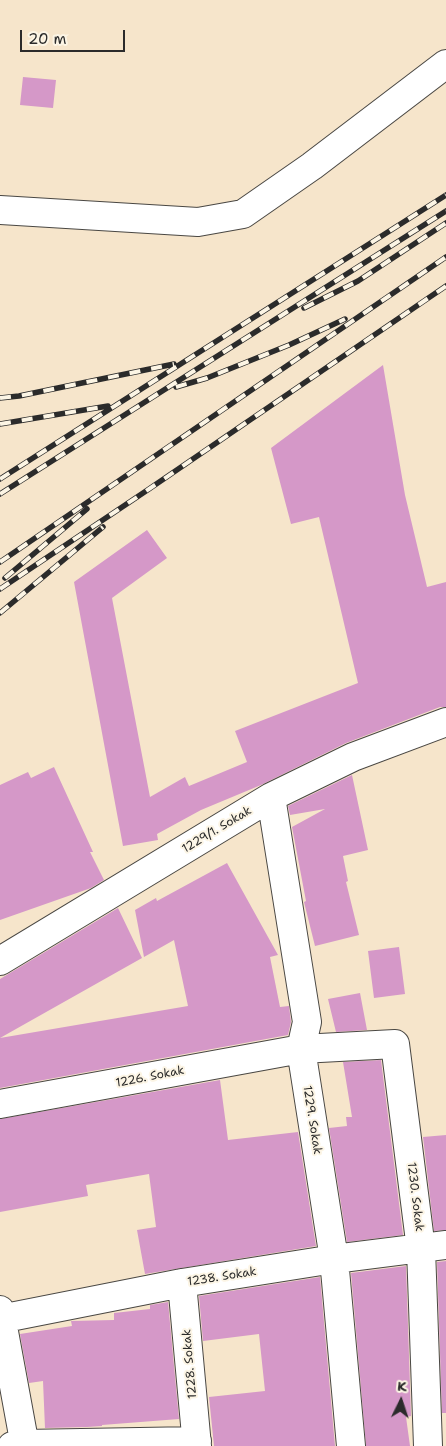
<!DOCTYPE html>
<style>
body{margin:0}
#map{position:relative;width:446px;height:1446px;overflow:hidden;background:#f6e5cb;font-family:"Shantell Sans",sans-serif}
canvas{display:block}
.north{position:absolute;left:376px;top:1376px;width:50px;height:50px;-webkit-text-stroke:4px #fcf5e5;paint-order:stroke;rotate:4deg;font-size:14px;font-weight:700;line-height:20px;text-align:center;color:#2b2b2b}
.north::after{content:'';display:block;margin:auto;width:18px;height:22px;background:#2b2b2b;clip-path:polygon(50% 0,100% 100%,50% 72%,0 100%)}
.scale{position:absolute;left:20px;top:30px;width:105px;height:22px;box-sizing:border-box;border:2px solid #2b2b2b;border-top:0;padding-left:6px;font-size:15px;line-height:18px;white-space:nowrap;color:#2b2b2b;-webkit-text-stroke:4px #fcf5e5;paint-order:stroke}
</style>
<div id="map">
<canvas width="446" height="1446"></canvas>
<div class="north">K</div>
<div class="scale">20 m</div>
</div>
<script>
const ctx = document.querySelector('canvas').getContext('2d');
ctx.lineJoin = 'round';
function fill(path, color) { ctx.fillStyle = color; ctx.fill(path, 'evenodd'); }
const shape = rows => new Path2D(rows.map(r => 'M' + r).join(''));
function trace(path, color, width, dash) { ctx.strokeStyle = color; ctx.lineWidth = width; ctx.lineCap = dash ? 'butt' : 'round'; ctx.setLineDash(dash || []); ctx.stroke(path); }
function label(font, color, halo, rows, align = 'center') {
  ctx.font = font + ' "Shantell Sans",sans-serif'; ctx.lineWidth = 4; ctx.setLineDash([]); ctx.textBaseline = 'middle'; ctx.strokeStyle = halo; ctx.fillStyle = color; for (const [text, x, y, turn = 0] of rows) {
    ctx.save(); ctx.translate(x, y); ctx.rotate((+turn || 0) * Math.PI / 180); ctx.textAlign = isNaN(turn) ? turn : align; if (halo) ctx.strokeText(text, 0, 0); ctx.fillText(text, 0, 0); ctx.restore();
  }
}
fill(shape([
 [23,77,56,80,53,108,20,105],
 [383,365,405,495,427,587,446,582,446,707,440,707,346,743,261,785,201,810,157,834,158,840,123,846,74,582,147,530,167,558,112,598,150,797,185,777,189,786,247,762,235,731,358,683,319,517,291,524,271,448],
 [54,767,93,852,90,852,104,880,91,888,0,920,0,785,28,772,31,778],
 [352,775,368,850,343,856,348,881,346,882,359,935,315,946,304,902,306,901,292,827,325,809,290,815,288,806],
 [227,863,278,955,270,957,280,1007,289,1006,291,1022,288,1035,0,1088,0,979,118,908,142,958,0,1038,188,1006,174,940,144,957,135,910,156,898,157,901],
 [399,947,405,994,374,998,368,951],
 [360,993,367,1030,336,1032,328,999],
 [381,1060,403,1235,347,1242,329,1128,347,1126,346,1117,352,1117,343,1062],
 [220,1080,228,1140,298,1132,316,1246,145,1274,137,1230,156,1227,149,1174,86,1185,88,1196,0,1212,0,1119],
 [446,1135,446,1230,434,1231,423,1137],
 [446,1261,446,1413,442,1413,437,1262],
 [406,1266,411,1416,406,1417,410,1446,366,1446,351,1273],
 [320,1277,335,1446,214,1446,209,1397,265,1391,259,1334,203,1341,199,1296],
 [168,1302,179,1419,102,1425,102,1426,87,1427,45,1428,43,1381,29,1383,20,1334,72,1326,71,1321,114,1320,114,1313,150,1309,150,1305]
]), '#d598c8');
const minor = shape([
 [0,210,198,222,243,214,312,166,446,64],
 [271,797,307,1022,301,1049,334,1259,351,1446],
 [0,961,271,797,353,757,446,722],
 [0,1104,301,1049,395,1044,421,1249,428,1446],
 [182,1283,197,1446],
 [0,1310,25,1446],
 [0,1319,182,1283,334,1259,446,1245],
 [12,1446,24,1444,197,1441]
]);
trace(minor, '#494743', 30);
trace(minor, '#fff', 28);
const rail = shape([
 [304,308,358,281,446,223],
 [176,387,207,378,289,345,345,319],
 [0,398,19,396,174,364],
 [0,424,108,406],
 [0,479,446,195],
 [0,494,446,211],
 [0,562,446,257],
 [5,578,87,509],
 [0,589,149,489,446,286],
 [0,613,103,527]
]);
trace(rail, '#2b2b2b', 5.5);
trace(rail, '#fcf5e5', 4, [11]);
label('12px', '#2b2b2b', '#fcf5e5', [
 ["1229/1. Sokak",217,830,-31],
 ["1226. Sokak",150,1077,-11],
 ["1229. Sokak",312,1120,81],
 ["1230. Sokak",415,1197,83],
 ["1238. Sokak",222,1277,-9],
 ["1228. Sokak",190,1364,-95]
]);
</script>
